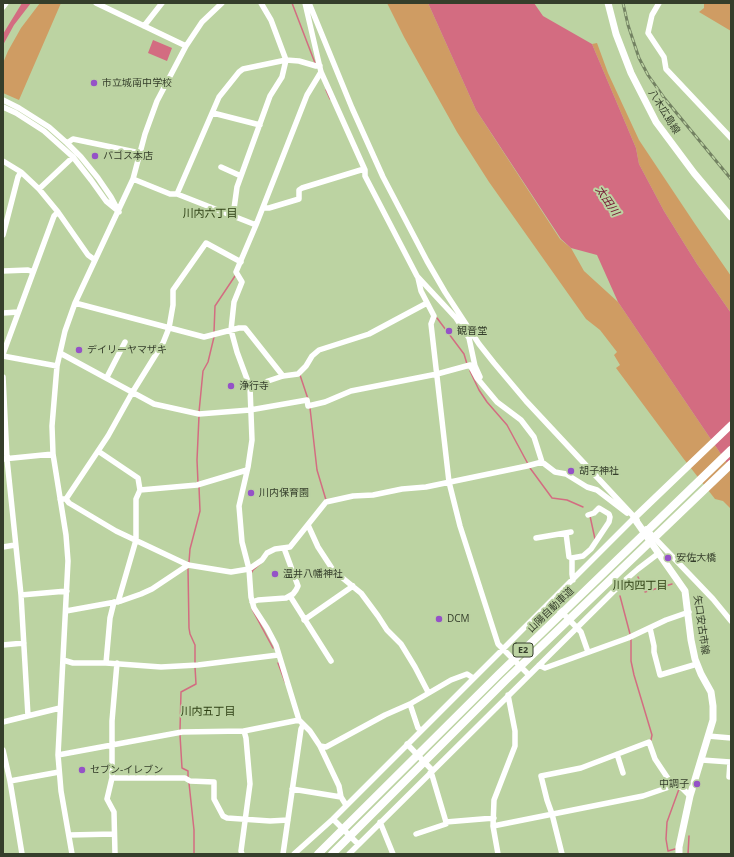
<!DOCTYPE html>
<meta charset="utf-8">
<style>
body{margin:0}
#map{position:relative;width:734px;height:857px;overflow:hidden;background:#bcd3a2;font-family:"Open Sans",sans-serif}
canvas{display:block}
.frame{position:absolute;inset:0;border:4px solid #353e2b;pointer-events:none}
</style>
<div id="map">
<canvas width="734" height="857"></canvas>
<div class="frame"></div>
</div>
<script>
const ctx = document.querySelector('canvas').getContext('2d');
ctx.lineJoin = 'round';
function fill(path, color) { ctx.fillStyle = color; ctx.fill(path, 'evenodd'); }
const shape = rows => new Path2D(rows.map(r => 'M' + r).join(''));
function trace(path, color, width, dash) { ctx.strokeStyle = color; ctx.lineWidth = width; ctx.lineCap = dash ? 'butt' : 'round'; ctx.setLineDash(dash || []); ctx.stroke(path); }
function label(font, color, halo, rows, align = 'center') {
  ctx.font = font + ' "Open Sans","Noto Sans JP",sans-serif'; ctx.lineWidth = 4; ctx.setLineDash([]); ctx.textBaseline = 'middle'; ctx.strokeStyle = halo; ctx.fillStyle = color; for (const [text, x, y, turn = 0] of rows) {
    ctx.save(); ctx.translate(x, y); ctx.rotate((+turn || 0) * Math.PI / 180); ctx.textAlign = isNaN(turn) ? turn : align; if (halo) ctx.strokeText(text, 0, 0); ctx.fillText(text, 0, 0); ctx.restore();
  }
}
fill(shape([
 [40,3,61,3,19,100,3,93,3,63,8,51,21,28],
 [387,3,428,3,476,110,560,239,571,248,584,271,618,302,731,469,731,509,723,501,715,499,683,458,616,368,620,365,614,355,617,352,600,330,586,319,489,182,457,132,404,37],
 [704,3,731,3,731,31,699,12,704,8],
 [597,43,608,73,639,140,695,224,731,276,731,313,697,264,664,211,639,164,636,148,592,44]
]), '#cf9c63');
fill(shape([
 [22,3,31,3,14,25,3,45,3,34],
 [428,3,534,3,543,16,592,44,636,148,639,164,664,211,697,264,731,313,731,469,618,302,597,255,571,248,561,239,476,110],
 [153,40,172,48,167,61,148,53]
]), '#d36c81');
trace(shape([
 [292,3,315,63],
 [326,90,330,99],
 [437,318,464,354,467,364],
 [214,332,215,306,235,276],
 [470,371,479,390,487,402,507,425,528,464],
 [300,375,308,399],
 [310,408,317,470,326,500],
 [199,412,203,371,208,362,214,337],
 [530,468,552,498,567,500,583,507],
 [198,483,197,460,199,416],
 [590,516,595,539],
 [189,562,190,549,200,511,199,487],
 [188,569,189,628,190,634,195,645,195,663],
 [252,572,253,570,260,564],
 [638,577,645,592,672,584],
 [620,596,630,634],
 [252,609,273,648],
 [631,639,631,661,634,675,652,735,651,740],
 [278,663,285,682],
 [180,730,181,692,196,684,195,667],
 [180,735,182,768,188,771,188,778],
 [189,783,194,830,194,854],
 [675,849,668,851,666,839,667,822,679,789],
 [688,854,689,836]
]), '#d36c81', 1.5);
trace(shape([
 [96,3,186,46],
 [305,3,321,72,365,170,365,176,417,276,456,318,469,338,475,366,480,377],
 [309,3,352,108,383,177,427,261,445,292,479,344,494,363,526,401,637,520],
 [659,3,652,15,648,33,664,57,666,69,731,138],
 [3,7,6,3],
 [144,26,162,3],
 [321,72,307,95,256,225,236,272,242,282,234,302,231,330,237,352,250,387,252,440,248,467,239,506,242,542,249,569,251,597,254,608,267,628,276,645,299,720,310,731,320,746,339,786,341,797,346,805],
 [3,100,19,108,49,127,67,143,81,157,98,178,111,197,119,212],
 [3,107,16,113,44,131,73,157,91,180,106,201,117,210],
 [213,113,260,125],
 [67,143,73,139,140,153],
 [3,161,21,172,39,189,58,212,88,255,95,260],
 [221,167,241,176],
 [133,179,170,194,177,194,256,225],
 [39,189,73,157],
 [177,194,219,97,239,72,243,69,286,60,299,61,316,66,320,66],
 [263,208,269,208,299,199,299,190,302,188,364,169],
 [233,216,237,187,270,96,282,77,286,60,271,20,261,3],
 [3,235,18,177,21,172],
 [3,271,28,270,33,272],
 [418,278,421,291,434,316,431,324,449,482,460,526,498,644,529,675],
 [75,303,204,337,239,328,245,328,283,376],
 [3,313,18,312],
 [60,353,154,404,199,414,250,410,307,400,308,406,325,402,351,391,437,374,470,365,477,378,497,402,521,420,534,437,542,462,555,472,566,474,587,487,597,490,627,513],
 [3,354,54,216,58,212],
 [3,356,57,366],
 [3,377,7,459,21,595,28,716],
 [107,377,125,342],
 [250,387,283,376,298,374,306,366,312,356,319,350,369,334,427,303],
 [98,451,138,478,140,490],
 [3,459,53,454],
 [60,499,66,499,69,503,116,531,188,565,231,572,249,569,262,560,267,553,275,549,290,547,326,502,353,496,373,495,402,489,426,487,527,466,542,462],
 [66,499,108,436,132,393,163,343,169,328,173,305,173,290,206,243,241,262],
 [308,525,318,547,333,570,361,593,378,616,387,630,401,644,415,667,428,692],
 [646,529,713,599,731,621],
 [566,533,569,557,572,558],
 [536,538,571,532],
 [3,547,15,545],
 [573,580,572,574,572,558,583,556,591,549,609,522,610,517,609,514,599,508,594,513,588,515],
 [21,595,67,591],
 [290,596,331,661],
 [551,601,581,632,588,652],
 [114,602,110,618,106,663,161,667,198,665,278,655],
 [118,602,136,540,136,499,140,490,197,485,247,470],
 [252,602,258,600,286,598,293,594,296,590,298,586,284,548],
 [66,611,121,601,141,594,152,589,188,565],
 [304,620,353,586],
 [650,628,654,646,654,652,660,675,697,664],
 [3,645,24,643],
 [63,660,73,663,106,663],
 [117,663,112,721,112,778,185,778,190,781,214,782,214,799,223,816,227,818,270,821,288,820],
 [539,665,545,668,628,638,666,620,689,612],
 [410,704,418,728,421,730],
 [3,722,60,708],
 [708,736,731,738],
 [407,744,432,770],
 [320,746,326,747,385,715,410,704,451,680,467,674,473,678],
 [3,750,10,781,22,854],
 [617,754,623,773],
 [58,755,182,732,244,731,299,720],
 [702,760,730,762,729,777],
 [430,773,432,775,446,822,494,818],
 [112,778,107,799,114,812,115,854],
 [10,781,59,772],
 [292,789,341,797],
 [333,819,358,844],
 [380,822,393,854],
 [493,826,643,796,675,785,682,788,690,796],
 [416,834,446,824,446,822],
 [69,835,114,834],
 [72,854,61,791,58,755,68,561,66,535,53,454,52,426,57,366,65,331,75,303,133,179,145,134,157,101,186,46,202,22,222,3],
 [242,854,241,851,250,784,246,738,244,731],
 [283,854,301,729,303,725],
 [294,854,333,819,634,518],
 [349,854,623,582,638,569,659,553],
 [498,854,493,826,494,800,515,746,515,731,508,695],
 [562,854,552,814,547,800,541,776,581,768,649,742,655,759,673,786]
]), '#fff', 5.5);
trace(shape([
 [608,3,616,34,631,73,656,122,694,173,731,217],
 [679,854,679,847,690,796,713,720,713,706,711,692,701,674,695,659,691,640,685,591,634,518,731,425]
]), '#fff', 7);
trace(shape([
 [318,854,499,674,731,450],
 [332,854,506,680,731,464]
]), '#fff', 8);
const rail = shape([
 [623,3,628,25,639,58,648,75,665,99,731,179]
]);
trace(rail, '#738262', 3);
trace(rail, '#bcd3a2', 1.5, [4.5]);
for (const [x, y, r, color] of [
 [94,83,4,"#9552c7"],
 [95,156,4,"#9552c7"],
 [449,331,4,"#9552c7"],
 [79,350,4,"#9552c7"],
 [231,386,4,"#9552c7"],
 [571,471,4,"#9552c7"],
 [251,493,4,"#9552c7"],
 [668,558,4,"#9552c7"],
 [275,574,4,"#9552c7"],
 [439,619,4,"#9552c7"],
 [82,770,4,"#9552c7"],
 [697,784,4,"#9552c7"]
]) { const dot = new Path2D(); dot.arc(x, y, r, 0, 2 * Math.PI); ctx.fillStyle = color; ctx.fill(dot); trace(dot, '#bcd3a2', 1.5); }
for (const [x, y, w] of [
 [523,650,20]
]) { const box = new Path2D(); box.roundRect(x - w / 2, y - 7, w, 14, 3); ctx.fillStyle = '#bcd3a2'; ctx.fill(box); trace(box, '#353e2b', 1); }
label('bold 9px', '#353e2b', null, [
 ["E2",523,650]
]);
label('10px', '#353e2b', '#bcd3a2', [
 ["市立城南中学校",102,83],
 ["パゴス本店",103,156],
 ["観音堂",457,331],
 ["デイリーヤマザキ",87,350],
 ["浄行寺",239,386],
 ["胡子神社",579,471],
 ["川内保育園",259,493],
 ["安佐大橋",676,558],
 ["温井八幡神社",283,574],
 ["DCM",447,619],
 ["セブン-イレブン",90,770],
 ["中調子",689,784,"right"]
], 'left');
label('10px', '#353e2b', '#bcd3a2', [
 ["八木広島線",664,112,58],
 ["山陽自動車道",551,610,-44],
 ["矢口安古市線",701,625,82]
]);
label('italic 11px', '#731432', '#bcd3a2', [
 ["太田川",607,201,56]
]);
label('11px', '#2e4014', '#bcd3a2', [
 ["川内六丁目",210,214],
 ["川内四丁目",640,586],
 ["川内五丁目",208,712]
]);
</script>
